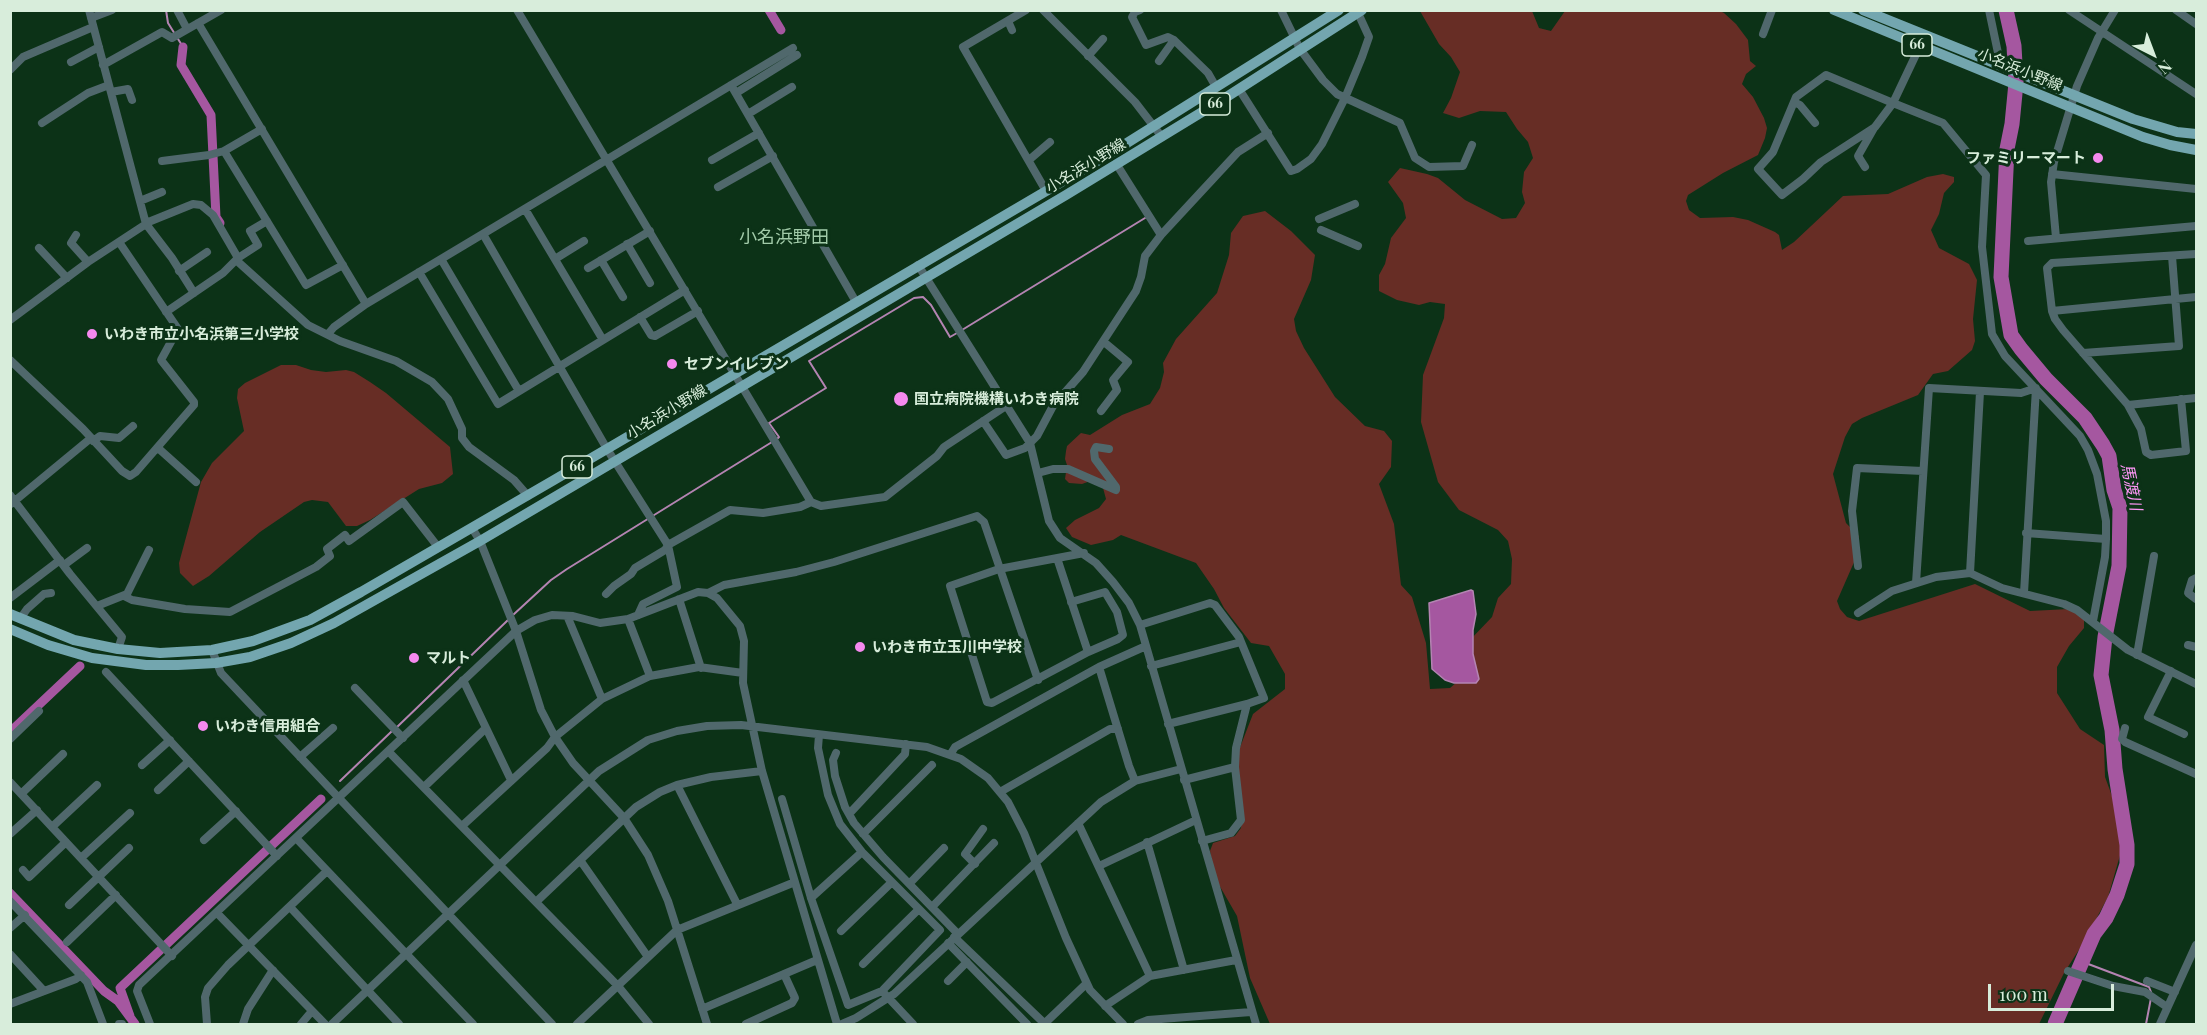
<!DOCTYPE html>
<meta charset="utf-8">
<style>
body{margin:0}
#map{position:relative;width:2207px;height:1035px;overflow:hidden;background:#0c3217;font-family:"Playfair Display",serif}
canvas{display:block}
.frame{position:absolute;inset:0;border:12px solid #d8eddb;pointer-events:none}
.north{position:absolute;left:2123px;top:24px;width:60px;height:60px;-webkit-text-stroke:4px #0c3217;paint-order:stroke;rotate:138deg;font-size:16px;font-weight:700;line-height:24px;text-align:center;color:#d8eddb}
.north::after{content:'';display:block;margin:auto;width:21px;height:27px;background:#d8eddb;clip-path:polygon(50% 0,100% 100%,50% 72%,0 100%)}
.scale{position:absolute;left:1988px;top:984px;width:126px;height:27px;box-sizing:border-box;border:3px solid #d8eddb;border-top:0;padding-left:8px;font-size:18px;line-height:21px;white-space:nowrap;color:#d8eddb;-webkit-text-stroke:4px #0c3217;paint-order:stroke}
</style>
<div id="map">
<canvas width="2207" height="1035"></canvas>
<div class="frame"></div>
<div class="north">N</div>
<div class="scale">100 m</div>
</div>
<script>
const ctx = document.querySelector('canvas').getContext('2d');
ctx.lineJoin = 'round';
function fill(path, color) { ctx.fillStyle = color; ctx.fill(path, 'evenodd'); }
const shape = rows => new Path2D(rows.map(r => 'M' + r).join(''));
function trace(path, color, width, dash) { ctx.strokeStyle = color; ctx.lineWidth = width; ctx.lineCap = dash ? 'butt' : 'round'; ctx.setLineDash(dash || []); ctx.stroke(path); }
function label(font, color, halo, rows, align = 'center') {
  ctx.font = font + ' "Playfair Display","Noto Sans JP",serif'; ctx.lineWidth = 6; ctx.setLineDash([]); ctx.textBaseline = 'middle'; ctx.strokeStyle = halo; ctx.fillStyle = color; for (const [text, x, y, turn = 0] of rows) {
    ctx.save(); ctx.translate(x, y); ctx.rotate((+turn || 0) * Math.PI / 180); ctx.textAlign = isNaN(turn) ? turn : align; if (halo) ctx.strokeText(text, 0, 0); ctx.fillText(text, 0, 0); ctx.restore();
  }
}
fill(shape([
 [1420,11,1532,11,1539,28,1551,31,1565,11,1720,11,1724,13,1736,24,1748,40,1750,61,1756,66,1746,74,1742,84,1753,97,1764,118,1767,128,1765,138,1758,155,1723,173,1688,195,1686,201,1689,210,1700,218,1733,217,1748,220,1775,232,1779,235,1782,250,1794,242,1843,196,1888,194,1927,177,1943,174,1954,177,1954,182,1944,193,1939,214,1931,230,1939,248,1969,264,1977,280,1973,319,1975,341,1972,350,1948,371,1933,374,1918,395,1862,418,1852,424,1845,437,1833,474,1846,523,1859,536,1855,560,1837,601,1840,609,1847,617,1859,621,1975,584,2030,611,2069,609,2084,615,2084,628,2069,646,2057,667,2057,693,2080,729,2104,745,2105,777,2115,804,2123,845,2108,897,2082,945,2064,973,2039,1024,1270,1024,1250,978,1237,916,1215,878,1210,851,1213,843,1235,836,1241,828,1242,812,1237,755,1253,714,1285,689,1285,674,1269,646,1251,643,1224,608,1214,589,1196,563,1121,535,1113,540,1091,545,1072,537,1066,528,1075,520,1099,508,1106,499,1103,488,1093,480,1082,484,1069,483,1065,479,1067,465,1065,459,1066,451,1067,446,1081,433,1090,435,1122,415,1150,404,1160,388,1164,372,1163,363,1176,339,1217,293,1229,255,1231,233,1243,216,1265,211,1291,231,1315,255,1311,280,1294,319,1296,331,1304,348,1335,397,1365,426,1384,431,1392,441,1391,467,1379,484,1394,524,1401,585,1412,597,1426,643,1430,689,1450,688,1464,676,1469,641,1492,617,1498,598,1511,584,1512,559,1508,541,1498,530,1459,510,1438,482,1421,422,1423,375,1444,318,1445,304,1430,302,1419,305,1397,300,1379,291,1379,275,1385,264,1391,238,1406,218,1403,203,1388,182,1400,168,1427,174,1438,178,1465,200,1502,219,1516,218,1525,203,1522,192,1524,172,1533,158,1528,142,1517,129,1506,112,1480,111,1459,118,1443,113,1451,98,1460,72,1451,57,1439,44],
 [281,365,296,365,311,370,326,372,346,370,354,372,370,382,386,393,450,447,453,474,442,483,419,489,370,520,357,526,346,526,328,502,312,500,304,502,260,532,209,576,193,586,180,573,179,563,201,482,212,463,244,431,237,398,238,389,245,383]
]), '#672d25');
const water = shape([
 [1471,590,1473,591,1476,614,1473,630,1473,654,1479,679,1476,683,1454,683,1445,680,1432,669,1429,603,1471,590]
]);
fill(water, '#a557a0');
trace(water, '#b484b2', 1.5);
trace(shape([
 [166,10,168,23,183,47],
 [962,330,1145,218],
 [777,439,779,437,769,423,826,388,809,361,914,298,923,297,931,305,950,337,957,333],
 [513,615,551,580,567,569,772,442],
 [396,728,509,619],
 [340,781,392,731],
 [2083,962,2149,987,2151,992],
 [2146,1024,2151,998]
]), '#b484b2', 2);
trace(shape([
 [769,10,781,30],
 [183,47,181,65,211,115,216,217,220,223],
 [10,732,80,666],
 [10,893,104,991,118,1001,135,1024],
 [130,1016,120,988,321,799]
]), '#a557a0', 9);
trace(shape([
 [2006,10,2014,46,2016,83,2012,124,2007,149,2001,277,2011,335,2021,349,2046,379,2085,418,2103,445,2109,456,2114,490,2120,508,2119,566,2105,637,2101,675,2112,730,2115,769,2127,845,2127,864,2117,895,2106,918,2094,934,2055,1024]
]), '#a557a0', 15);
trace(shape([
 [89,10,146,224,172,258,194,293],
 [177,10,187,29],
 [517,10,811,502,821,506,885,497,937,456,944,447,1006,406],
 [1026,10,963,47,1046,191],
 [1043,10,1135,102,1162,137],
 [1140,10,1135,12,1132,17,1146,45,1168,37,1174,40,1208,73,1216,87],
 [1281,10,1300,49,1323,80,1337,94,1400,123,1415,158,1429,167,1463,166,1472,145],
 [1989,10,1998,53,1994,62],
 [2069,10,2196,94],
 [2176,10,2196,24],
 [91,18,112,10],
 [1008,21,1012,30],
 [198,23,366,304],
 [1763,34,1772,10],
 [1920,46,1893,103,1875,127,1821,162,1803,179,1782,195,1758,169,1773,152,1796,97,1826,75,1893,103,1943,123,1986,175,1982,247,1992,334,2005,356,2080,436,2088,450,2097,474,2106,521,2106,539,2105,557,2093,621],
 [1088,56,1103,39],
 [1159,61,1174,40],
 [71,62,99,47],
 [103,65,162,32,172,38,221,10],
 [10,70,23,57,93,27],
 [731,85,856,302],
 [1239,89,1291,171,1297,169,1311,159,1322,144,1345,98,1362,57,1369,37,1358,13],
 [111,92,128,89,132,100],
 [736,93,797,55],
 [1794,102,1800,105,1815,123],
 [748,114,792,87],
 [42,123,88,93,109,85],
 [262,129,224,151,306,285,343,265],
 [712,160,759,133],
 [1029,160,1050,142],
 [162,161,209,155,224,151],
 [1117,165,1161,235],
 [1865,167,1858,156,1874,128],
 [2052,174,2196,189],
 [718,187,773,156],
 [140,201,162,192],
 [525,209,603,340],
 [1319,219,1355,204],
 [146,223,193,204,201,205,213,215,238,258],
 [1321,230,1358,246],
 [483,234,607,449,668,545,730,510,763,513,800,507,811,502],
 [76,235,71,243,88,262],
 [2056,238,2051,182,2054,162,2077,86,2098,38,2115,10],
 [2028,241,2196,226],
 [627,244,650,283],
 [39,248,67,278],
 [2196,254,2052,263,2047,268,2052,311,2055,319,2063,330,2128,405,2196,398],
 [441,259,519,391],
 [555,259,584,241],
 [236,260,308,325,340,341,396,361,432,382,448,399,462,429,462,438,469,447,514,480,528,496],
 [601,260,623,297],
 [918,265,1030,443,1049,521,1060,538,1096,563,1113,582,1129,603,1140,625,1256,1024],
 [588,268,650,231],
 [179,271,207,252],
 [419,272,498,404,685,290],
 [2052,311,2196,297],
 [166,312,223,273,238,258,258,245,250,231,267,221],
 [640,317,651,335,655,336,698,311],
 [10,320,88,262,146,224],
 [328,334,334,327,366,304,793,48],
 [2083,353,2179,346,2172,256],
 [10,360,83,429,122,471,130,476,136,472,194,405,194,402,161,360,178,329,119,242],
 [2128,405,2141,429,2146,452,2151,455,2186,451,2181,399],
 [1101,411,1117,390,1113,380,1128,362,1104,342],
 [983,421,1006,455,1025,448,1037,436,1053,406,1083,372,1136,291,1141,277,1145,256,1161,235,1238,152,1268,133],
 [93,441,100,436,119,438,133,426],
 [158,448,196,482],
 [1038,473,1053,469,1068,469,1116,490,1116,487,1095,459,1094,451,1096,447,1109,449],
 [10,495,70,574,122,637,118,649],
 [11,504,91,438],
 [472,528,480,541,516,631,541,710,555,737,573,763,624,818,648,855,668,901,707,1024],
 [2026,533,2106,539],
 [1057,558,1088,652],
 [64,565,87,548],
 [1858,566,1852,511,1857,468,1923,471],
 [1970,573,1980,392],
 [2196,578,2192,580,2188,593,2196,599],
 [1916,583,1929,388,2021,393,2036,388,2024,593],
 [708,593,724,585,796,572,834,562,977,516,984,522,1038,680],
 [606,594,614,586,631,574,635,568,665,550,668,545],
 [124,596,132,600,185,609,230,612,316,567,330,556,327,549,345,535,349,541,403,502,438,547],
 [10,598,60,560],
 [679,599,701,668],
 [1071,602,1105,592,1117,612,1123,635,1118,639,1088,652,992,703,987,702,950,586,999,569,1084,553],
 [97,606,127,594,149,550],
 [1858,613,1892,591,1936,577,1970,573,2002,588,2064,604,2077,610,2128,650,2196,684],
 [638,615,643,604,677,587,668,545],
 [568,618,602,699],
 [20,619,27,609,44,594,51,593],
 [628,619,650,676],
 [1140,625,1210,603,1215,605,1239,637,1264,698,1247,704],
 [2188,645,2196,647],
 [212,650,221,673,552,1024],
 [2137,655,2154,556],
 [1151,666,1241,642],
 [1099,667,1129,766,1135,781],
 [2171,671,2148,717,2184,734],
 [106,672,277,856],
 [463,680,511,780],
 [355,688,403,738],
 [1168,724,1247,704,1236,748,1235,767,1241,820,1231,833,1202,841],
 [2125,728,2122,739,2125,742,2196,774],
 [819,735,818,748,828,795,840,824,862,852,940,930,882,991,913,1024],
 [10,739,39,711],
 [388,751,618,986,649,1024],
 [836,753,833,760,835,776,845,807,854,823,883,857,958,934],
 [950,755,955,747,1099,667,1146,646],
 [300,757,333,728],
 [142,765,170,740],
 [1184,780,1235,767],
 [10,782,172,956],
 [677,785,737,904],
 [424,787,486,728],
 [158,790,189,761],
 [1000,792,1110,729,1118,729],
 [21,794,63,754],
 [782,799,811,898,848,1005,882,991],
 [849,814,905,754,906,744],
 [1078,823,1150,976],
 [462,826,547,748,555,737,602,699,650,676,699,667,743,673],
 [52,827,97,785],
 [10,834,37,810],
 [863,834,932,765],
 [296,838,473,1024],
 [204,840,236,811],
 [1147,842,1184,970],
 [81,858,130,813],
 [580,860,648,957],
 [975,864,965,854,983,829],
 [1099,866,1196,820],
 [23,870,29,877,66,842],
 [910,883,944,848],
 [811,898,862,852],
 [10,901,87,982,103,1024],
 [536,902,636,807,660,792,677,785,711,777,762,771],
 [69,905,129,848],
 [933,906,994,843],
 [290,907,399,1024],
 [217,913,325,1024],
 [10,928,25,915],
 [841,931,892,882],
 [954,937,1045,1024],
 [67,942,116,895],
 [948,943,1027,1024],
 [10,954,44,991],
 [863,964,919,909],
 [2068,971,2113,986,2145,992,2167,1007],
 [948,981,967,962],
 [2147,981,2175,992],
 [10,1004,76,979,81,975],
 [1105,1006,1150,976,1236,960],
 [702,1009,817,960],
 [119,1024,122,1024],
 [150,1024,137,991,139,985,516,631,535,620,552,615,573,616,600,623,628,619,698,592,708,593,717,598,740,626,744,641,743,683,762,771,837,1024],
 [207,1024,205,997,208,988,228,965,327,871],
 [243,1024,248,1009,273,970],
 [301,1024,312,1011],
 [332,1024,599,771,648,740,677,731,707,726,741,725,927,747,961,759,988,778,1008,802,1024,833,1066,938,1090,990,1123,1024],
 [577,1024,677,930,795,882],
 [746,1024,792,1003,795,998,784,974],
 [842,1024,856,1018,894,994,1101,802,1135,781,1181,769],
 [1044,1024,1086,984],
 [1138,1024,1148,1020,1251,1012],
 [2160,1024,2196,945]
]), '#50686c', 8);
trace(shape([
 [1834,10,2143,137,2170,145,2196,150],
 [1863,10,2133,119,2177,132,2196,134],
 [10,614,74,640,118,649,160,653,212,650,253,641,310,620,361,592,554,480,1111,153,1339,10],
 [10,629,48,645,92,658,146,665,178,665,216,663,250,657,291,643,334,623,480,541,1066,195,1225,98,1362,10]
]), '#73a6af', 10);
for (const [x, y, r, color] of [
 [2098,158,6,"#f589ee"],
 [92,334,6,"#f589ee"],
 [672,364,6,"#f589ee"],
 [901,399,8,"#f589ee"],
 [860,647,6,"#f589ee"],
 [414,658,6,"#f589ee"],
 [203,726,6,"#f589ee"]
]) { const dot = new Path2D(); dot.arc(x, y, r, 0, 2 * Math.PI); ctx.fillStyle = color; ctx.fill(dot); trace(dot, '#0c3217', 2); }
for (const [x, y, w] of [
 [1917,45,30],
 [1215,104,30],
 [577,467,30]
]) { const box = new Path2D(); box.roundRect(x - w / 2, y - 11, w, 22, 4.5); ctx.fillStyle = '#0c3217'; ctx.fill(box); trace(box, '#d8eddb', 1.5); }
label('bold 14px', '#d8eddb', null, [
 ["66",1917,45],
 ["66",1215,104],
 ["66",577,467]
]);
label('15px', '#d8eddb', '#0c3217', [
 ["小名浜小野線",2020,70,22],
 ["小名浜小野線",1086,166,-31],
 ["小名浜小野線",667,412,-31]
]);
label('bold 15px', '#d8eddb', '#0c3217', [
 ["ファミリーマート",2086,158,"right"],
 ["いわき市立小名浜第三小学校",104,334],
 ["セブンイレブン",684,364],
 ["国立病院機構いわき病院",914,399],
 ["いわき市立玉川中学校",872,647],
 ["マルト",426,658],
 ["いわき信用組合",215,726]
], 'left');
label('italic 16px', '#fe97f7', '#0c3217', [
 ["馬渡川",2131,487,78]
]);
label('18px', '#a2cba9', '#0c3217', [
 ["小名浜野田",784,237]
]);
</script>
